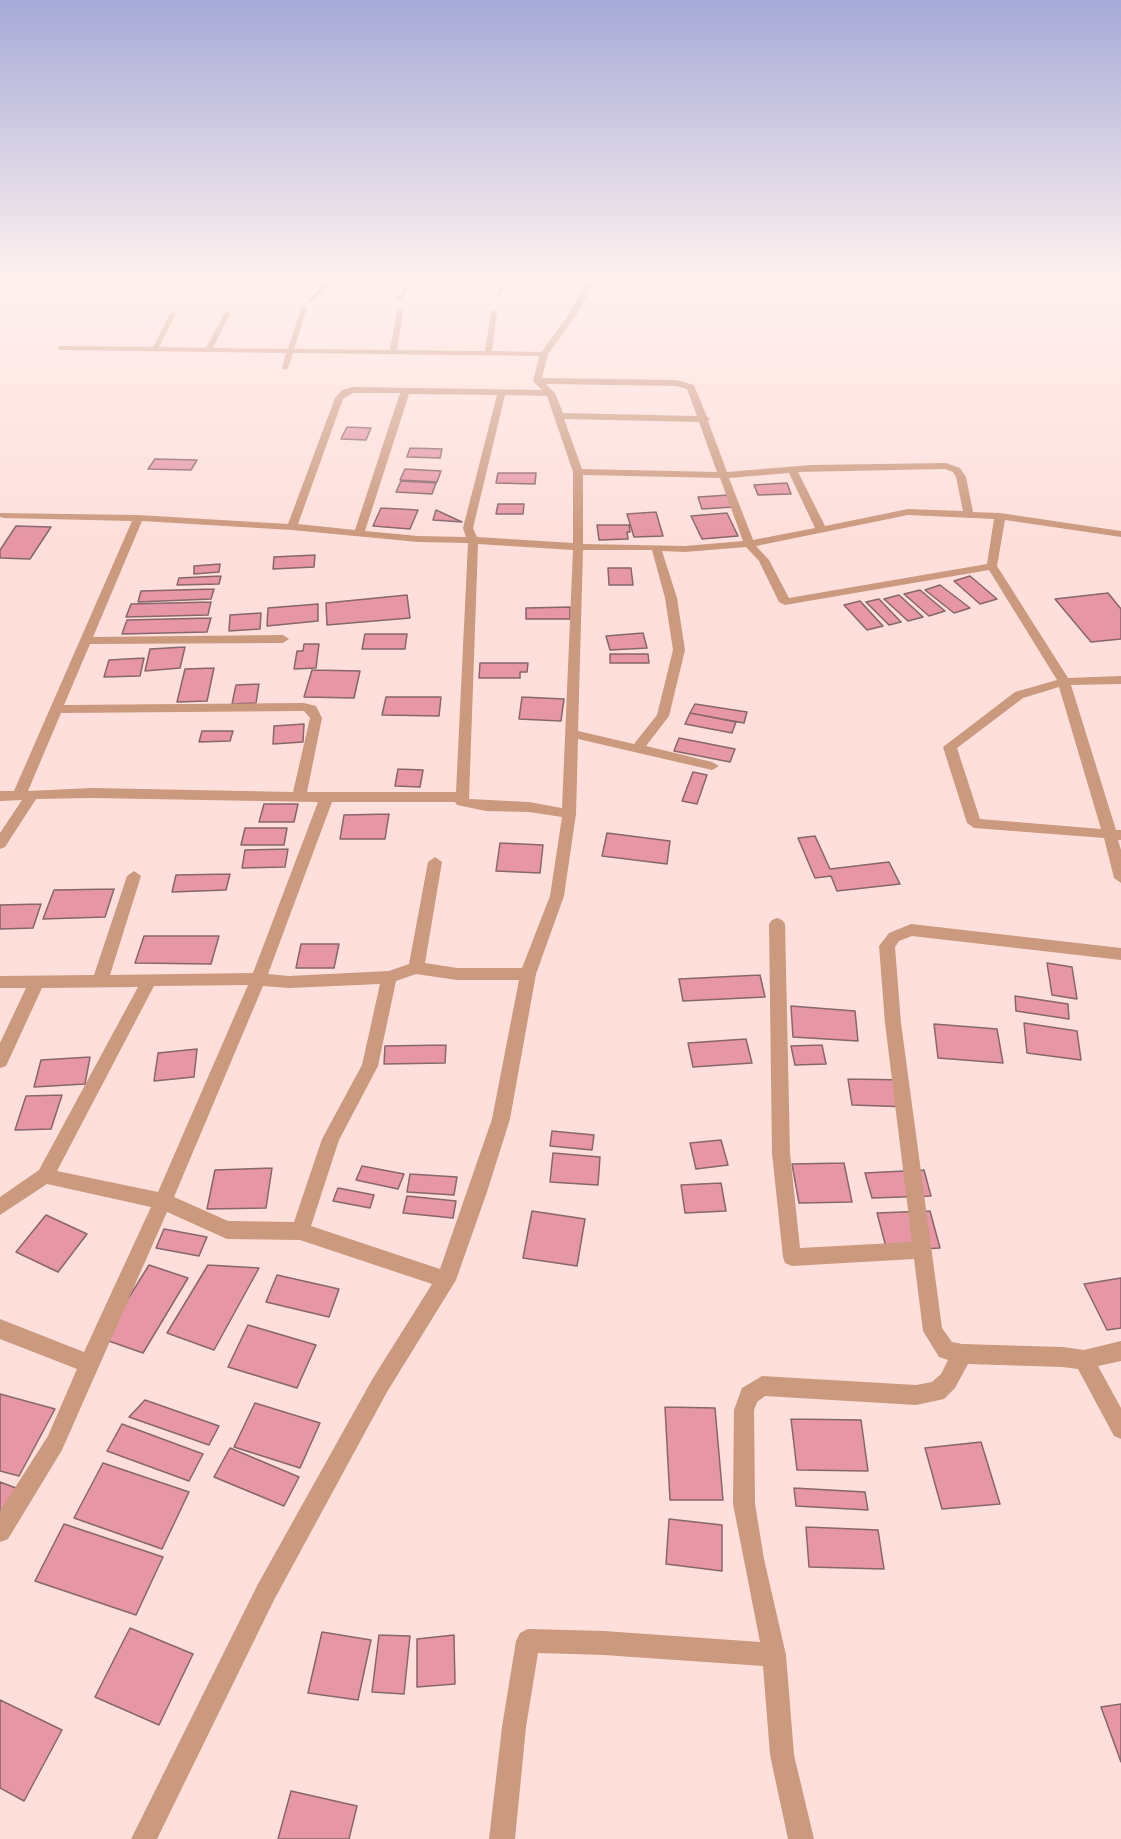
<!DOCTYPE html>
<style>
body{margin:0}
canvas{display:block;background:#fedfdb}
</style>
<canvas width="1121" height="1839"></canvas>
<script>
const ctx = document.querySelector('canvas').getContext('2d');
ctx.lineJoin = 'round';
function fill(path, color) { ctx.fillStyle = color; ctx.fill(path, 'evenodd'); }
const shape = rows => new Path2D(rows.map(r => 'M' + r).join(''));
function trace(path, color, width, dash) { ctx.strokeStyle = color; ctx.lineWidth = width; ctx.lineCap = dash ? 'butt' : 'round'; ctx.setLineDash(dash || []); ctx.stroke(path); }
const building = shape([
 [347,427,371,428,366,440,341,439,347,427],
 [410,448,442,449,440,458,407,457,410,448],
 [155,459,197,460,191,470,148,469,155,459],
 [405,469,441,471,437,482,400,480,405,469],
 [498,473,536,473,535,484,496,483,498,473],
 [401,481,436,483,432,494,396,492,401,481],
 [787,483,791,494,758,495,754,485,787,483],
 [729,495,734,507,702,509,698,497,729,495],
 [498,504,524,504,523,514,496,514,498,504],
 [381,508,418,510,410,529,373,526,381,508],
 [436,510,462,522,433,520,436,510],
 [656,512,663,536,634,537,627,514,656,512],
 [727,513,738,536,702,539,691,516,727,513],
 [597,525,629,525,630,532,627,532,628,539,599,540,597,525],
 [16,526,51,527,30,559,0,558,0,550,16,526],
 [315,555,314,567,273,569,274,557,315,555],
 [220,564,219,572,194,574,194,566,220,564],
 [608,568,631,568,633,585,609,585,608,568],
 [221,576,219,584,177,585,179,578,221,576],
 [970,576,997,599,980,604,954,581,970,576],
 [940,585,970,608,954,613,925,590,940,585],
 [214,589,211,599,138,602,141,591,214,589],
 [920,590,945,611,929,616,904,594,920,590],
 [1108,593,1121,609,1121,639,1091,642,1055,599,1108,593],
 [407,595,410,618,327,625,326,603,407,595],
 [899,595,923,617,908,621,884,599,899,595],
 [879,599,901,622,889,625,866,602,879,599],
 [860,601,883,626,867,630,844,605,860,601],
 [211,602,208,615,126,617,131,604,211,602],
 [318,604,318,621,267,626,268,608,318,604],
 [570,607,570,619,526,619,526,608,570,607],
 [261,613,260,629,229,631,230,615,261,613],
 [211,618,207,632,122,634,127,620,211,618],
 [643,633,647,648,610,650,606,636,643,633],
 [365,634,407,634,405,649,362,649,365,634],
 [304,644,319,644,316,668,294,669,297,651,303,651,304,644],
 [185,647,180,668,145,671,150,649,185,647],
 [610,654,648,654,649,663,610,663,610,654],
 [144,658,140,676,104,677,109,660,144,658],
 [480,663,528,663,527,672,520,672,520,678,479,678,480,663],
 [214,668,207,701,177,702,185,669,214,668],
 [312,670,360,671,354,698,304,697,312,670],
 [259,684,256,703,232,704,236,685,259,684],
 [386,697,441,697,439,716,382,715,386,697],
 [522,697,564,699,561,721,519,719,522,697],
 [695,704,747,712,744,723,690,713,695,704],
 [690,713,736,722,732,733,685,724,690,713],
 [304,724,303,742,273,744,274,726,304,724],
 [202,731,233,731,230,741,199,742,202,731],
 [679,738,735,749,730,762,674,751,679,738],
 [398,769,423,770,420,787,395,786,398,769],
 [693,772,707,775,697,804,682,801,693,772],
 [264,804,298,804,294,822,259,822,264,804],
 [389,814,385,839,340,839,344,815,389,814],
 [245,828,287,828,284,845,241,845,245,828],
 [607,833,670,841,667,864,602,856,607,833],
 [815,836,830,869,889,862,900,884,837,891,831,876,815,878,798,838,815,836],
 [500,843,543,845,540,873,496,871,500,843],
 [288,849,285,867,242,868,245,850,288,849],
 [230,874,226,890,172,892,176,875,230,874],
 [114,889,105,917,43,919,54,890,114,889],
 [41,904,33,928,0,929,0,905,41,904],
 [144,936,219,936,211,964,135,963,144,936],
 [301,944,339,944,334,968,296,968,301,944],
 [1047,963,1072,967,1077,999,1052,995,1047,963],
 [760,975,765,997,683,1001,679,979,760,975],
 [1015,996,1068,1004,1069,1019,1016,1011,1015,996],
 [791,1006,855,1011,858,1041,793,1037,791,1006],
 [1024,1023,1077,1031,1081,1060,1027,1053,1024,1023],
 [934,1024,997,1029,1003,1063,938,1058,934,1024],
 [746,1039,752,1063,693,1067,688,1043,746,1039],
 [446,1045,445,1063,384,1064,385,1046,446,1045],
 [822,1045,826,1064,795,1065,791,1046,822,1045],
 [197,1049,194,1077,154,1081,158,1053,197,1049],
 [90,1057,85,1084,34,1087,41,1060,90,1057],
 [848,1079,905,1080,910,1107,852,1105,848,1079],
 [62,1095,51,1129,15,1130,26,1096,62,1095],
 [552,1131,594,1135,592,1150,550,1146,552,1131],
 [721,1140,728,1165,696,1169,690,1143,721,1140],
 [553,1153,600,1157,598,1185,550,1182,553,1153],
 [844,1163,852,1202,799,1203,792,1164,844,1163],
 [362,1166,404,1174,398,1189,356,1180,362,1166],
 [272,1168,266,1208,207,1209,215,1170,272,1168],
 [924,1170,931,1196,872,1198,865,1173,924,1170],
 [410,1174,457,1177,454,1195,407,1192,410,1174],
 [721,1183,726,1211,685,1213,681,1185,721,1183],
 [338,1188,374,1195,370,1208,333,1201,338,1188],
 [407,1196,456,1201,453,1218,403,1213,407,1196],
 [532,1211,585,1219,577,1266,523,1258,532,1211],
 [930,1211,940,1248,887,1251,877,1213,930,1211],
 [46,1215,87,1234,58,1272,16,1252,46,1215],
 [164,1229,207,1237,199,1256,156,1248,164,1229],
 [149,1265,188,1278,143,1353,103,1339,149,1265],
 [208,1265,259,1268,214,1350,167,1333,208,1265],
 [277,1275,339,1289,329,1317,266,1302,277,1275],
 [1121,1278,1121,1328,1107,1330,1084,1284,1121,1278],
 [248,1325,316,1345,297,1388,228,1367,248,1325],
 [0,1394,55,1409,19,1476,0,1471,0,1394],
 [145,1400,219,1426,209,1445,129,1417,145,1400],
 [255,1403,320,1423,300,1468,234,1447,255,1403],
 [665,1407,715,1408,723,1500,670,1500,665,1407],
 [791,1419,861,1420,868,1471,797,1470,791,1419],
 [122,1424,203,1454,189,1481,107,1451,122,1424],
 [981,1442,1000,1504,942,1509,925,1448,981,1442],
 [230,1448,299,1477,284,1506,214,1477,230,1448],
 [103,1463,189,1492,162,1549,74,1518,103,1463],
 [0,1482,16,1488,0,1516,0,1482],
 [794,1488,865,1492,868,1510,796,1506,794,1488],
 [669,1519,722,1525,722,1571,666,1564,669,1519],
 [64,1524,163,1557,136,1615,35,1581,64,1524],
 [806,1527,878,1530,884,1569,809,1567,806,1527],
 [130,1628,193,1654,159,1725,95,1697,130,1628],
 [322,1632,371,1640,358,1700,308,1693,322,1632],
 [379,1635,410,1636,404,1694,372,1692,379,1635],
 [454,1635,455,1684,417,1687,417,1639,454,1635],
 [0,1700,62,1730,24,1801,0,1788,0,1700],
 [1121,1704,1121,1762,1101,1707,1121,1704],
 [291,1791,357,1806,349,1839,278,1839,291,1791]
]);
fill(building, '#e696a5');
trace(building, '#87666c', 1.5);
fill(shape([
 [331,276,337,276,313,301,309,301,309,299,331,276],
 [415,276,421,276,400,300,396,300,396,298,415,276],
 [507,276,513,276,499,296,495,296,507,276],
 [304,306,307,308,294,349,390,350,397,311,400,309,403,311,397,350,485,351,491,312,494,310,497,312,492,351,544,352,547,354,544,356,293,353,288,368,285,370,282,368,286,353,60,350,57,348,60,346,153,347,170,314,173,312,176,314,159,347,206,348,224,314,227,312,230,314,213,348,288,349,301,308,304,306]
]), '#cb997e');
fill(shape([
 [590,276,598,276,577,314,548,354,542,378,676,380,694,385,707,417,710,419,708,421,727,472,810,465,946,463,960,468,966,477,973,512,1000,513,1121,531,1121,537,1005,520,997,566,1068,678,1121,676,1121,684,1071,685,1116,830,1121,830,1121,840,1118,840,1121,850,1121,883,1114,878,1104,838,974,828,967,823,943,747,1015,692,1057,680,989,570,785,605,779,602,759,561,746,547,685,552,662,551,677,598,685,650,669,716,646,746,712,762,719,766,712,770,578,739,576,814,564,896,536,974,510,1119,487,1192,456,1280,387,1392,274,1600,157,1839,131,1839,258,1584,373,1378,432,1284,300,1240,227,1239,167,1212,62,1450,8,1539,0,1542,0,1511,48,1436,77,1369,0,1339,0,1319,84,1352,151,1207,47,1184,0,1215,0,1197,39,1170,138,987,42,988,6,1066,0,1068,0,1043,26,988,0,988,0,976,94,975,127,876,134,871,141,876,110,975,253,973,318,802,92,798,36,799,5,847,0,849,0,833,22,800,0,801,0,791,14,791,132,521,4,518,0,517,0,513,138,515,288,524,335,398,342,390,353,387,542,390,533,381,540,354,569,314,590,276],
 [546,384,676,386,687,389,697,416,563,413,555,393,546,384],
 [353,393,400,393,355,530,298,524,343,399,353,393],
 [409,394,497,395,463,528,466,537,418,536,365,531,409,394],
 [505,395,547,396,573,472,573,543,477,537,473,528,505,395],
 [564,419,699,422,717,472,582,469,564,419],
 [945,469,953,472,956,477,963,511,908,509,825,526,798,472,945,469],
 [789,473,815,528,753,540,729,478,789,473],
 [583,475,720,478,743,541,685,546,583,544,583,475],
 [908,515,994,519,987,564,789,598,769,560,756,546,908,515],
 [142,521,292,530,418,542,468,543,456,792,307,792,322,718,316,706,304,703,64,705,90,644,283,643,289,639,283,635,93,637,142,521],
 [478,544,573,550,562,808,529,802,469,799,478,544],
 [583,550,652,550,665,598,673,650,657,715,634,744,578,731,583,550],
 [1059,687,1101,829,980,819,957,748,1023,698,1059,687],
 [304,711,310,718,293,792,92,788,28,791,61,713,304,711],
 [332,802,455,802,457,805,486,811,529,812,562,817,550,896,522,968,457,968,425,963,442,862,435,857,428,862,409,964,389,971,289,976,268,974,332,802],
 [416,974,457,980,519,980,492,1119,440,1269,311,1226,339,1140,378,1066,396,981,416,974],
 [380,984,362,1065,322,1139,294,1222,228,1221,174,1197,263,986,289,988,380,984],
 [248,985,158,1192,57,1171,154,986,248,985],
 [777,918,782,920,785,924,790,1153,800,1248,912,1242,885,1023,879,946,889,933,911,924,1121,948,1121,960,912,936,899,941,895,947,901,1023,942,1328,952,1342,962,1344,1063,1347,1084,1350,1121,1341,1121,1361,1098,1366,1121,1408,1121,1439,1114,1436,1078,1369,1063,1367,968,1364,955,1388,944,1399,916,1405,765,1396,757,1402,754,1410,755,1504,764,1559,786,1655,794,1755,814,1839,788,1839,770,1755,763,1666,604,1655,538,1653,526,1727,515,1839,489,1839,502,1727,516,1641,520,1633,528,1629,604,1631,760,1642,733,1504,734,1410,742,1388,762,1376,916,1385,932,1382,941,1374,948,1360,939,1357,923,1331,914,1259,792,1266,785,1263,783,1257,772,1153,769,924,772,920,777,918]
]), '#cb997e');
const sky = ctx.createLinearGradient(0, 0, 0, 533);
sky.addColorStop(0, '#a6aad8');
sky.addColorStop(0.52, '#fff1ef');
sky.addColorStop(1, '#fff1ef00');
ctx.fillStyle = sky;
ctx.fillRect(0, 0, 1121, 533);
</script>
